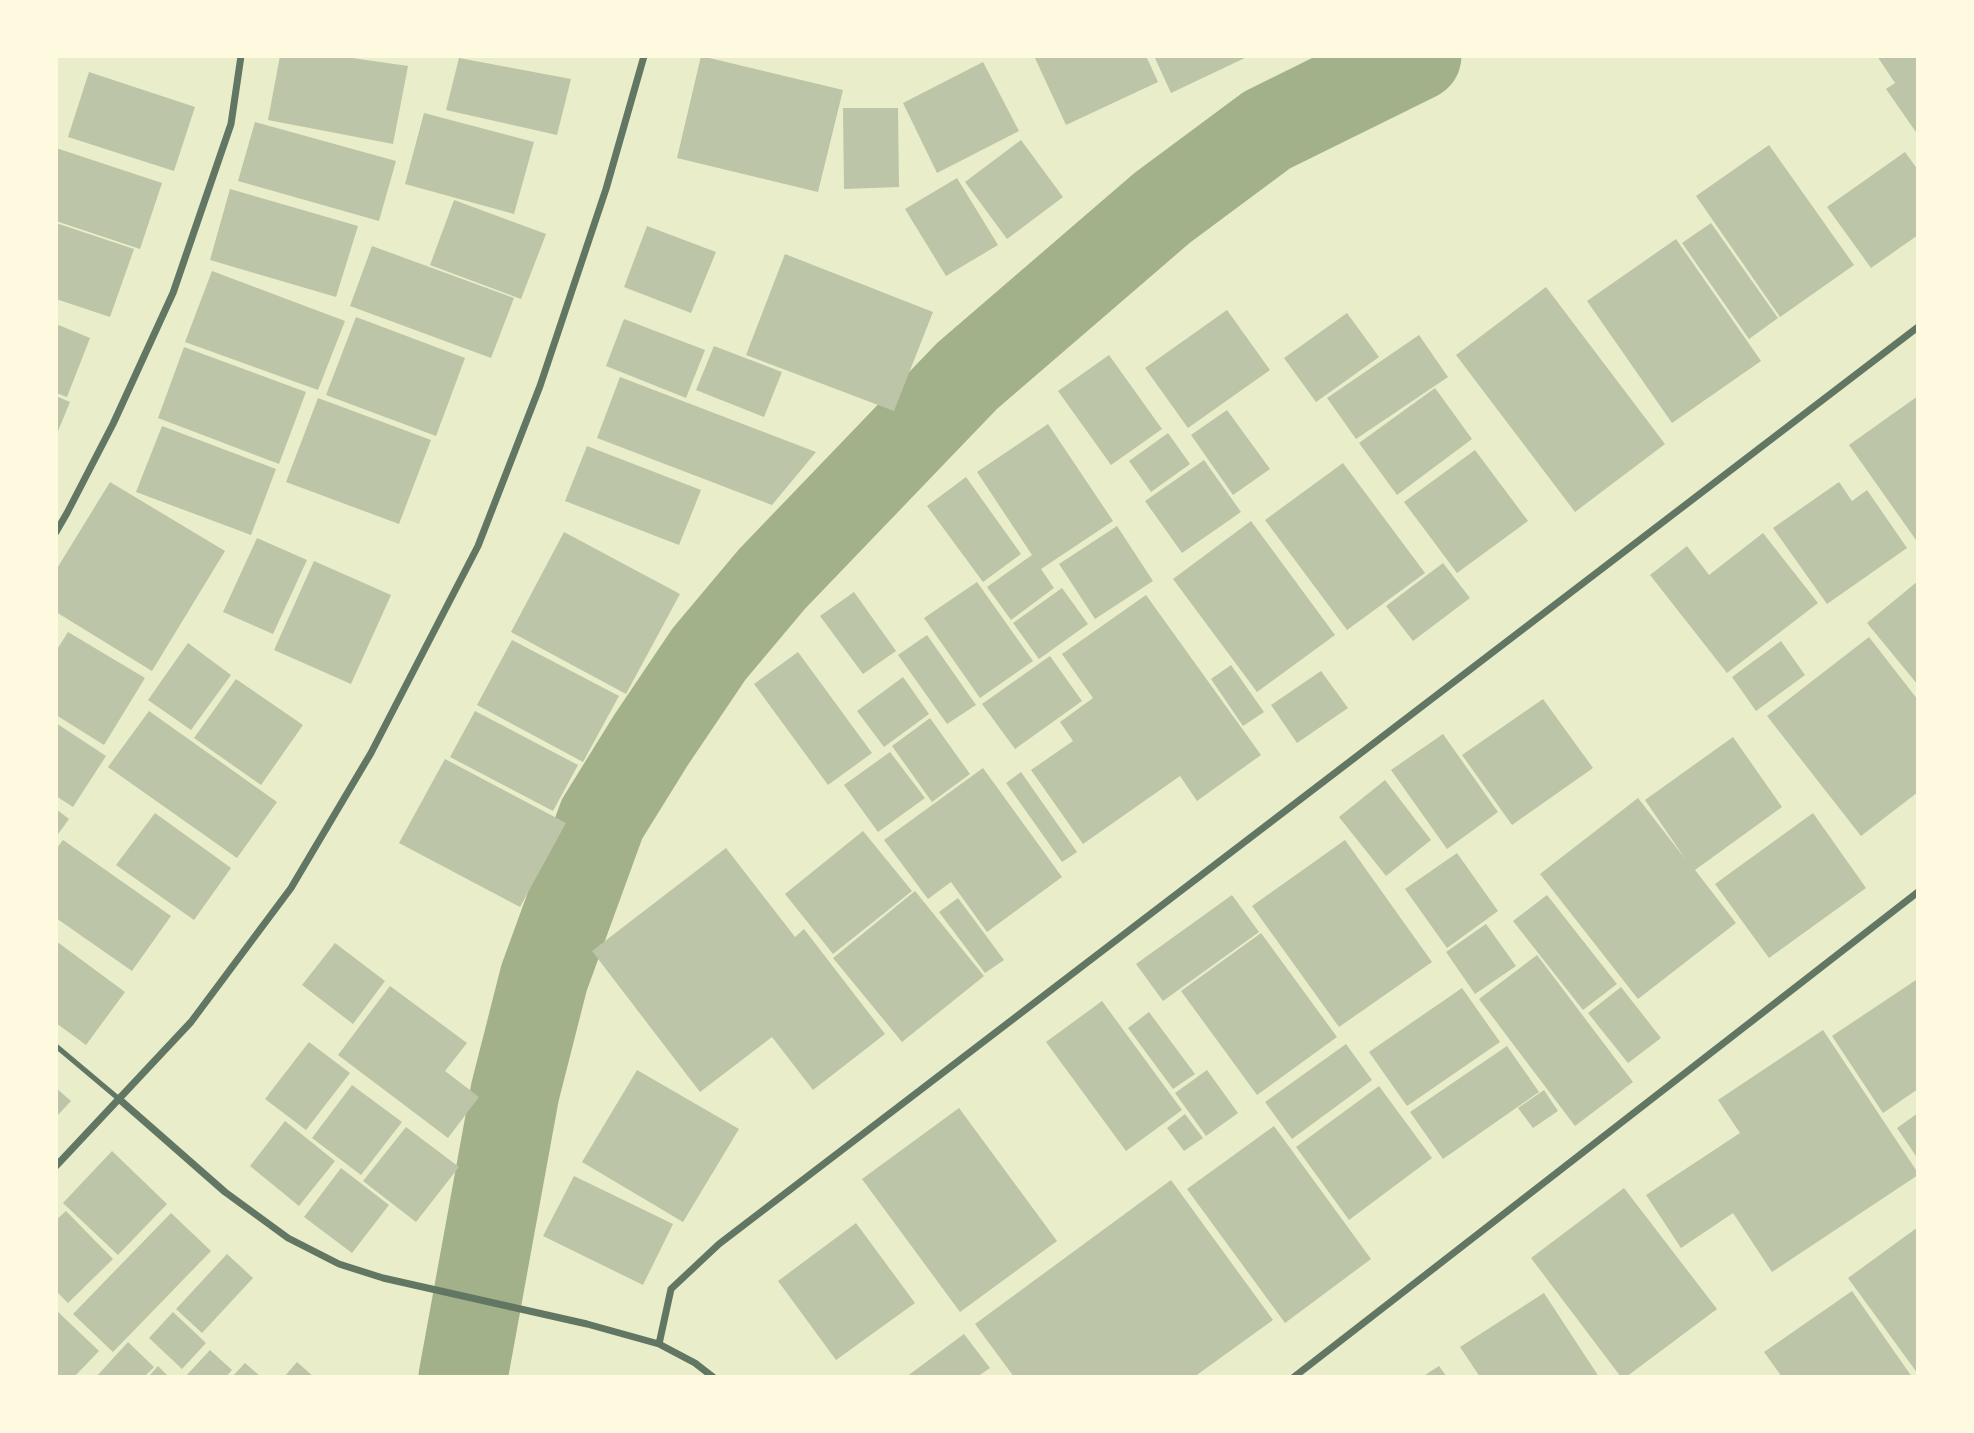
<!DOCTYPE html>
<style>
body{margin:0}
#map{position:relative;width:1974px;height:1433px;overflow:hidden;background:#e9edc9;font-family:Montserrat,sans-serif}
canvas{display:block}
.frame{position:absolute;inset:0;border:58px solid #fefae0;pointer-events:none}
</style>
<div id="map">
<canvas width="1974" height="1433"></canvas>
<div class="frame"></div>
</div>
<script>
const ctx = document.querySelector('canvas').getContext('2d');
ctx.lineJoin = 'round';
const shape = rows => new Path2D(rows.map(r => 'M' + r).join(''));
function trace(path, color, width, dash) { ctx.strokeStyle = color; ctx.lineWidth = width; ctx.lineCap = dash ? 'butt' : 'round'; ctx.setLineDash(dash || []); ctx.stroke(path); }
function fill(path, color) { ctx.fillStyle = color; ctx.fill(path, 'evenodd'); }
trace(shape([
 [463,1377,515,1092,544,978,602,819,651,740,709,654,772,579,967,376,1162,208,1267,130,1417,56]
]), '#a3b18a', 89);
fill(shape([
 [280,56,338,56,408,66,393,144,268,120],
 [701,56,843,90,818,192,677,158],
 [1034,56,1146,56,1158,82,1066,125],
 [1154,56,1249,56,1171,93],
 [1877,56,1918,56,1918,135,1886,89,1895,83],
 [459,58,571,79,557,135,446,110],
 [983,62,1019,131,937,173,903,103],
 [89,72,195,107,174,171,68,137],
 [843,108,898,108,899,187,844,189],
 [424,113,534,142,514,214,405,184],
 [255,122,396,161,379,221,238,181],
 [1021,140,1063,197,1007,239,965,182],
 [1769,145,1854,265,1780,317,1696,196],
 [56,148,162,183,140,249,56,221],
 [1905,152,1918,170,1918,235,1871,268,1827,207],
 [957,178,998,245,946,276,905,209],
 [230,189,358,226,336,297,210,260],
 [454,200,546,234,521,299,430,265],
 [56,223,134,249,110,317,56,299],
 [1711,223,1778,318,1749,339,1682,243],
 [647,226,716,252,691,313,624,287],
 [1676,239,1761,361,1672,423,1587,301],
 [372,246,514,298,491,358,350,306],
 [785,254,933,312,894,411,746,355],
 [212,271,345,321,318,390,185,342],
 [1546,287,1665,444,1575,512,1456,355],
 [1227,310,1270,370,1188,428,1145,368],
 [1347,313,1379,357,1316,402,1284,358],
 [356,317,465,358,436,436,326,395],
 [624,319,705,350,686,398,606,366],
 [56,324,90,338,67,397,56,393],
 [1419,335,1448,377,1356,439,1327,398],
 [714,346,782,372,764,417,696,390],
 [184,347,306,392,279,464,158,418],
 [1109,355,1162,429,1111,465,1058,391],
 [620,377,816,452,772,505,597,438],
 [1435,388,1472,439,1397,495,1359,443],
 [56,396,70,402,56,436],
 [1918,396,1918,539,1916,540,1849,445],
 [318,398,431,440,399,524,286,482],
 [1227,410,1270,469,1233,495,1191,435],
 [1048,424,1113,521,1041,569,1054,588,1011,620,987,587,1032,555,977,472],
 [162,426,276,469,251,535,136,492],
 [1168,433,1190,464,1151,492,1129,461],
 [587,446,701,490,679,545,565,501],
 [1475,450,1528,521,1457,573,1404,502],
 [1204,460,1241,512,1182,553,1145,501],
 [1343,463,1425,573,1347,630,1265,520],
 [966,477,1021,554,983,582,927,506],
 [110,482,225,551,152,671,56,612,56,570],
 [1839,482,1852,501,1867,490,1907,548,1827,604,1773,528],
 [1251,521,1335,635,1257,692,1173,579],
 [1117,526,1153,581,1095,619,1059,564],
 [564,532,680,594,626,694,511,632],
 [1763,533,1818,603,1727,673,1650,575,1687,546,1709,575],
 [257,538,307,560,273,634,223,612],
 [314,561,391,595,351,684,274,650],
 [1443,563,1470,598,1413,641,1386,606],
 [1918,581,1918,685,1867,623],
 [977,582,1033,661,980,698,924,618],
 [1062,588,1088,624,1039,659,1013,623],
 [854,592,896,651,863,674,820,616],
 [1146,595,1261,755,1197,801,1180,776,1083,844,1031,770,1073,741,1060,722,1093,698,1062,654],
 [68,632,145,678,104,745,56,715,56,651],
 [927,635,976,705,947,724,898,655],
 [1869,637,1918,700,1918,792,1861,836,1767,716],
 [512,640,619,696,583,762,477,705],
 [1781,641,1805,675,1756,711,1732,677],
 [188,643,231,675,191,730,148,700],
 [798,652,872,753,828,785,754,684],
 [1050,656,1082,701,1015,749,982,704],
 [1231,665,1264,712,1243,726,1211,679],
 [1321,671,1348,708,1297,743,1271,705],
 [903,677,929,714,884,747,857,711],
 [236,679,303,725,261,785,194,738],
 [1543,699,1593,768,1512,825,1462,755],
 [149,711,277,802,237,858,108,767],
 [475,711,578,765,553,811,450,757],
 [930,718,970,774,932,802,892,746],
 [56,723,106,756,73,807,56,796],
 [1443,734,1498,812,1447,849,1391,770],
 [1733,737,1782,807,1695,870,1736,923,1638,999,1540,874,1638,798,1686,860,1645,800],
 [890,752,925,798,878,832,844,785],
 [445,759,566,823,520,907,399,843],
 [983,768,1062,877,987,932,951,882,928,899,884,840],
 [1021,772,1077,852,1062,862,1006,783],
 [1385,780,1431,840,1386,876,1339,817],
 [56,809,69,819,56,837],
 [155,813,231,868,194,920,116,865],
 [1813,813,1866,888,1769,958,1715,884],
 [863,831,912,891,833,954,785,894],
 [63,840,171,916,132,971,56,918,56,849],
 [1345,840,1432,962,1339,1027,1252,906],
 [726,848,795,937,804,929,885,1034,813,1090,772,1037,700,1092,592,951],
 [1457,853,1498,911,1447,948,1405,889],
 [915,891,984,976,902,1042,833,958],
 [1232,895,1259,932,1163,1001,1136,964],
 [1547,895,1617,984,1583,1010,1513,921],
 [958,898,1004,960,985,973,939,912],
 [1486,924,1516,966,1475,994,1446,952],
 [1261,933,1337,1037,1257,1095,1181,991],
 [56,941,125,992,86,1045,56,1023],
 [335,943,385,981,353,1024,302,985],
 [1537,955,1633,1082,1575,1126,1479,999],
 [1916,980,1918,984,1918,1089,1883,1113,1832,1036],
 [390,986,467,1043,445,1071,479,1097,448,1138,338,1055],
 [1621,987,1661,1038,1628,1063,1588,1013],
 [1462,988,1500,1042,1407,1106,1369,1052],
 [1102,1001,1182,1110,1126,1151,1046,1042],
 [1149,1012,1195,1074,1173,1089,1128,1028],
 [1823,1030,1918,1173,1918,1175,1772,1272,1733,1213,1681,1248,1646,1195,1740,1133,1718,1100],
 [309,1042,350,1073,306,1130,265,1099],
 [1346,1044,1372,1080,1292,1139,1265,1102],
 [1507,1046,1539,1092,1443,1159,1410,1112],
 [637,1070,739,1129,683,1222,582,1162],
 [1207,1070,1238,1113,1206,1136,1175,1093],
 [352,1085,402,1122,361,1175,312,1138],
 [1379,1086,1432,1158,1349,1220,1296,1147],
 [56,1088,71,1101,56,1117],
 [1544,1090,1558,1111,1533,1128,1518,1108],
 [959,1108,1057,1241,960,1312,862,1179],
 [1918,1113,1918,1159,1897,1128],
 [1185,1114,1203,1138,1184,1151,1167,1128],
 [285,1121,335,1161,299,1206,250,1166],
 [1274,1126,1371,1259,1285,1323,1187,1189],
 [406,1127,459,1167,416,1222,363,1181],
 [112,1151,167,1204,118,1255,63,1203],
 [341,1168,389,1205,352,1253,304,1217],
 [574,1176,673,1224,643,1285,543,1236],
 [1171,1180,1273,1320,1194,1377,1014,1377,975,1324],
 [1624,1188,1717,1309,1626,1377,1621,1377,1531,1258],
 [66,1211,113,1259,68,1303,56,1291,56,1220],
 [171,1213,211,1251,113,1352,73,1314],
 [856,1223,915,1303,836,1360,778,1281],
 [1918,1227,1918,1374,1848,1278],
 [227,1254,253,1278,202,1333,176,1309],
 [1852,1291,1912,1377,1782,1377,1764,1352],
 [1544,1293,1599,1377,1480,1377,1460,1347],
 [56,1310,99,1351,74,1377,56,1377],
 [173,1312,206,1343,182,1369,149,1338],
 [964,1334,990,1368,977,1377,906,1377],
 [128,1342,154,1367,144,1377,96,1377],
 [210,1350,232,1370,226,1377,185,1377],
 [297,1362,314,1377,284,1377],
 [245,1363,261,1377,232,1377],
 [158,1366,169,1377,148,1377],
 [1439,1366,1447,1377,1422,1377]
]), '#bcc5a7');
trace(shape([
 [56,1046,119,1099]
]), '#617663', 5);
trace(shape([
 [56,532,67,513,113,424,173,293,231,124,241,56],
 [119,1099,225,1192,288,1238,339,1264,383,1278,587,1324,659,1344,695,1363,713,1377],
 [56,1166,191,1022,291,888,371,753,478,546,540,386,606,189,644,56],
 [659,1344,671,1289,719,1244,1918,327],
 [1294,1377,1918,892]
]), '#617663', 7);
</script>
